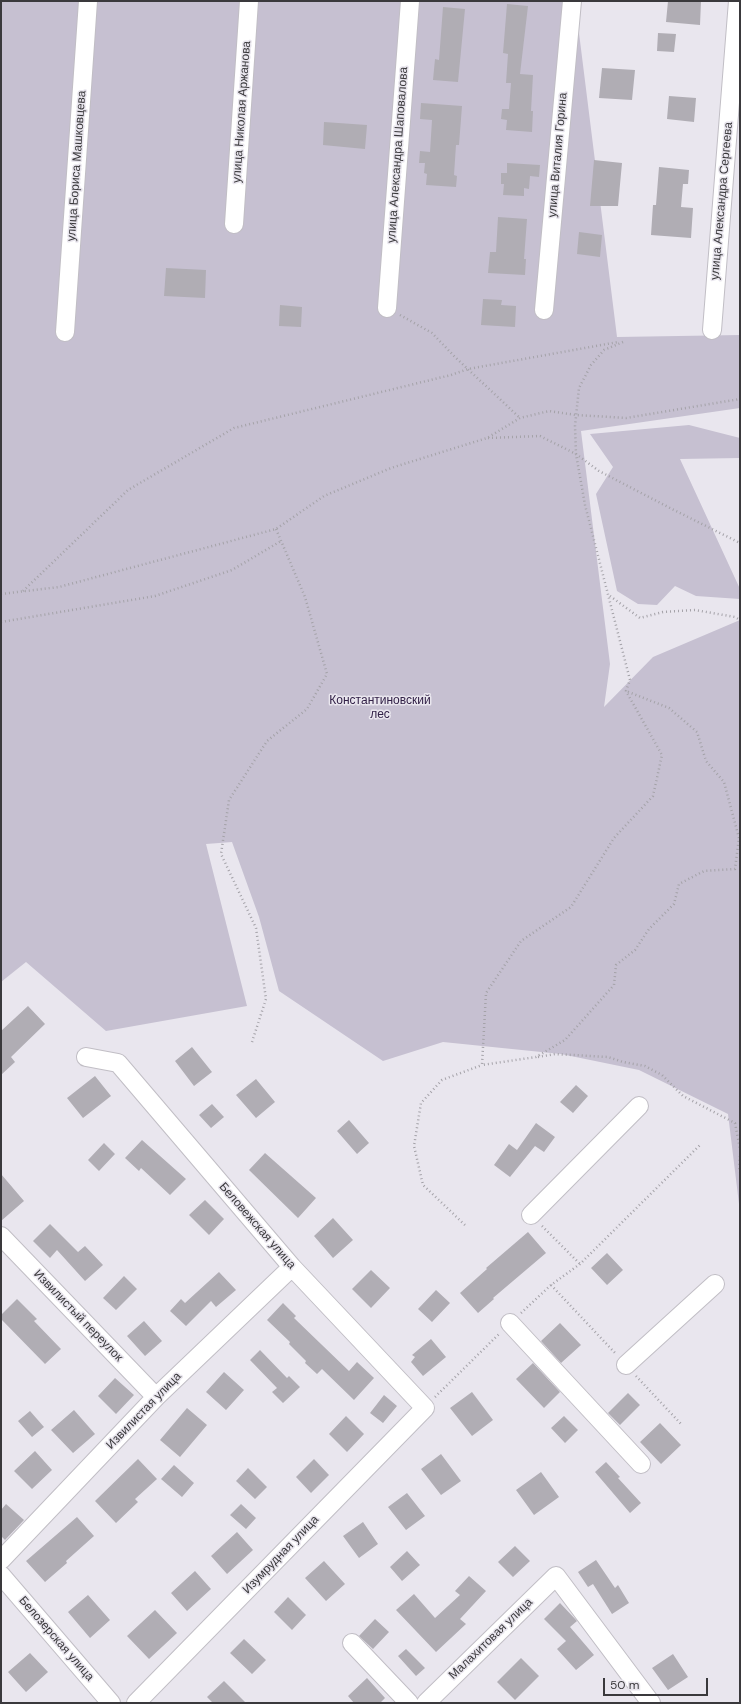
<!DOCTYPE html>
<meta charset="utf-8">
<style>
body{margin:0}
#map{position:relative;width:741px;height:1704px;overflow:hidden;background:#e9e6ee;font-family:"DM Sans",sans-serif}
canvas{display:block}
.frame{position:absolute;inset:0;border:2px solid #3a393c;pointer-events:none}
.scale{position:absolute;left:603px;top:1678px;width:105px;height:18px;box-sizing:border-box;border:2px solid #3a393c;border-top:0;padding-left:5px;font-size:12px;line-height:14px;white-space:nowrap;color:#3a393c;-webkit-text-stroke:3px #e9e6ee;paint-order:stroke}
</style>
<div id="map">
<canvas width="741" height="1704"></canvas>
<div class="frame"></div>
<div class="scale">50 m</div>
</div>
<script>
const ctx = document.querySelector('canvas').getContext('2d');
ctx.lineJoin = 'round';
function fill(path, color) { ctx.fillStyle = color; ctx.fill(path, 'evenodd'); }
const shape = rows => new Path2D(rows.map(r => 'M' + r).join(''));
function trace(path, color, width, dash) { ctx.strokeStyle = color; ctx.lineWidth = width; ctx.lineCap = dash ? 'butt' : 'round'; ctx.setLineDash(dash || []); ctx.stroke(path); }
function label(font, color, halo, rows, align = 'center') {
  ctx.font = font + ' "DM Sans",sans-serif'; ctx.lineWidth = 3; ctx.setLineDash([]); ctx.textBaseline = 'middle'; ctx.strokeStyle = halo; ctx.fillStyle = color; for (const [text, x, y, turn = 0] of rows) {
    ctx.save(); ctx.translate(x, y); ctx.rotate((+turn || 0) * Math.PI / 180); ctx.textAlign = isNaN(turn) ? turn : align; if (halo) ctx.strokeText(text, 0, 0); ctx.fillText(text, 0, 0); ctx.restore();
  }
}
fill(shape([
 [1,1,575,1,617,337,740,335,740,408,581,431,610,664,604,707,653,657,740,620,740,1212,728,1114,639,1070,561,1054,443,1042,383,1061,279,991,259,917,232,842,206,844,247,1006,106,1031,26,962,1,982],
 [689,425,740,438,740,458,680,459,740,589,740,599,696,596,675,586,657,605,638,604,617,591,596,494,613,467,590,434]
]), '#c6c0d1');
fill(shape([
 [668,1,701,1,700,25,666,22],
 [507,4,528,6,520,74,533,75,531,111,533,111,532,132,506,130,507,120,501,119,502,109,509,109,511,83,506,83,508,54,503,53],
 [443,7,465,9,458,82,433,80,435,59,439,60],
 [658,33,676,34,674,52,657,51],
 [602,68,635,70,632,100,599,98],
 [669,96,696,98,694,122,667,119],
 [421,103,462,106,459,145,456,145,454,175,457,176,456,187,426,185,427,174,424,173,425,163,419,163,420,151,430,152,432,120,420,119],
 [324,122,367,125,365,149,323,145],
 [594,160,622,163,618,206,590,206],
 [507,163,540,165,539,177,530,176,529,189,524,188,524,196,503,195,504,184,501,184,501,173,507,173],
 [659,167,689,170,688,184,683,184,681,207,693,208,691,238,651,235,653,205,656,205],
 [498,217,527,219,524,259,526,259,525,275,488,273,490,252,496,252],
 [579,232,602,235,600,257,577,254],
 [166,268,206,270,205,298,164,296],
 [483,299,502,300,501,305,516,306,515,327,481,325],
 [280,305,302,307,301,327,279,326],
 [28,1006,45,1024,11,1057,15,1062,1,1075,1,1031],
 [192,1047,212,1072,194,1086,175,1061],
 [95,1076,111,1096,83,1118,67,1098],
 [256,1079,275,1102,256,1118,236,1095],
 [576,1085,588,1096,573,1113,560,1102],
 [212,1104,224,1117,211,1128,199,1115],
 [349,1120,369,1143,357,1154,337,1131],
 [536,1123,555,1137,544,1152,535,1146,510,1177,494,1165,509,1144,517,1150],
 [142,1140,186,1179,170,1195,141,1168,139,1171,125,1158],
 [104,1143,115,1154,99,1171,88,1160],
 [265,1153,316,1198,298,1218,249,1170],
 [1,1174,24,1201,1,1221],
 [205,1200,224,1219,209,1235,189,1215],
 [333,1218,353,1240,333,1258,314,1236],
 [50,1224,78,1252,85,1246,103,1265,85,1281,57,1250,50,1258,33,1241],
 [528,1232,546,1253,493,1298,494,1299,478,1313,460,1293,487,1269,486,1268],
 [607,1253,623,1270,607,1285,591,1268],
 [371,1270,390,1288,371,1308,352,1289],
 [219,1272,236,1290,216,1307,211,1301,186,1326,170,1311,181,1299,185,1303],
 [124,1276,137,1289,116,1310,103,1298],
 [436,1290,450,1303,432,1322,418,1309],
 [17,1299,37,1319,34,1321,61,1349,45,1364,1,1319,1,1315],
 [283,1303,296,1316,294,1318,349,1371,357,1362,374,1378,354,1400,322,1369,317,1374,305,1363,306,1361,289,1344,290,1342,267,1320],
 [144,1321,162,1341,145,1356,127,1336],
 [560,1323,581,1345,561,1363,541,1341],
 [431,1339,446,1357,423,1376,411,1362,415,1357,412,1355],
 [260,1350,287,1378,289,1376,300,1387,283,1403,272,1392,277,1388,250,1360],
 [533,1363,560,1392,544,1408,516,1379],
 [224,1372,244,1390,226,1410,206,1392],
 [115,1378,134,1395,116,1414,98,1396],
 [472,1392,493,1420,472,1436,450,1408],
 [628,1393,640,1405,620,1425,608,1413],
 [384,1395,397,1406,383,1423,370,1413],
 [187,1408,207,1425,180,1457,160,1440],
 [74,1410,95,1434,73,1453,51,1430],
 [30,1411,44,1427,32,1437,18,1421],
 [346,1416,364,1434,347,1452,329,1434],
 [564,1416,578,1430,565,1443,551,1428],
 [660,1423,681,1445,661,1464,640,1442],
 [35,1451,52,1470,32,1489,14,1471],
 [441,1454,461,1481,441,1495,421,1469],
 [138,1459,157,1479,135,1499,138,1502,116,1523,95,1501],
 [314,1459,329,1475,311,1493,296,1477],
 [606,1462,620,1477,618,1478,641,1503,630,1513,595,1472],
 [174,1465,194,1483,182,1497,161,1479],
 [248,1468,267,1487,255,1499,236,1481],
 [541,1472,559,1497,534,1515,516,1490],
 [407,1493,425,1516,406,1530,388,1507],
 [6,1504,24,1520,5,1540,1,1536,1,1510],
 [241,1504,256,1518,246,1529,230,1515],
 [77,1517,94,1536,66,1561,67,1563,45,1582,26,1561],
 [363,1522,378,1544,359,1558,343,1536],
 [237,1532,253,1550,227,1574,211,1556],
 [515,1546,530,1561,513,1577,498,1562],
 [407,1551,420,1565,402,1581,390,1567],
 [596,1560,615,1588,618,1585,629,1603,612,1614,593,1584,588,1587,578,1572],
 [324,1561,345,1584,326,1601,305,1578],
 [195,1571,211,1589,187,1611,171,1593],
 [469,1576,486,1591,460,1619,466,1624,436,1652,396,1610,414,1594,435,1618,460,1595,455,1591],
 [88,1595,110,1620,90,1638,68,1612],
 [288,1597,306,1615,292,1630,274,1612],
 [560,1603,577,1621,570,1627,594,1655,576,1670,557,1649,566,1641,544,1619],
 [155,1610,177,1633,149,1659,127,1636],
 [375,1619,389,1632,373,1649,359,1636],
 [244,1639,266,1660,252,1674,230,1653],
 [406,1649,425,1668,416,1676,398,1656],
 [30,1653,48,1672,26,1692,8,1672],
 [673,1654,688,1677,668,1690,652,1668],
 [521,1658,539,1676,515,1700,497,1682],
 [367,1678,385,1698,380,1703,354,1703,348,1696],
 [224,1681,246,1703,213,1703,207,1697]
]), '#b0adb4');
const minor = shape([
 [234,224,249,1],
 [387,308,410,1],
 [544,310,572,1],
 [712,330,738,1],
 [65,332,88,1],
 [86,1057,118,1063,292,1267,425,1408,136,1703],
 [531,1215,639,1106],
 [1,1236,156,1397],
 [510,1323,641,1464],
 [626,1365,715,1284],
 [1,1560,156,1397,292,1267],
 [1,1575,111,1703],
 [352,1643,409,1703],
 [426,1703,556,1576,651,1703]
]);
trace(minor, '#c1bec5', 20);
trace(shape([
 [400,315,432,333,455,357,520,418],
 [623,342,604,350,591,365,579,388,575,426,576,454,585,505,630,680,626,691,662,755,653,796,614,838,571,907,521,941,486,993,482,1065,536,1057,565,1040,614,985,616,965,635,950,649,929,674,904,679,884,704,871,735,869,739,838,724,782,706,761,697,732,669,708,626,691],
 [488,438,540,436,576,454,599,471,670,508,740,543],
 [23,591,128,490,234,428,451,375,468,369,618,342],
 [1,594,59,587,276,529,324,496,391,468,487,438,520,418,549,411,576,415,626,418,740,399],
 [610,596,640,618,663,612,695,610,735,617,740,620],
 [1,622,155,596,232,570,281,541],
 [252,1042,266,999,256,928,221,854,229,800,267,741,307,709,327,674,305,597,276,529],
 [538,1057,555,1054,608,1057,623,1062,645,1066,662,1075,683,1096,735,1123,740,1149],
 [740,1156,739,1167,740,1172],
 [465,1225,423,1185,414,1146,421,1103,442,1080,482,1065],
 [542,1226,580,1264],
 [551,1285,616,1354],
 [521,1313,551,1285,580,1264,701,1144],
 [636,1376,682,1425],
 [435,1397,500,1333]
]), '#a4a2a8', 2.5, [1, 3]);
trace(minor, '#fff', 18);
label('12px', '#3a393c', '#e9e6ee', [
 ["улица Николая Аржанова",242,112,-86],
 ["улица Александра Шаповалова",398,155,-86],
 ["улица Виталия Горина",558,155,-85],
 ["улица Бориса Машковцева",77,166,-86],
 ["улица Александра Сергеева",722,201,-85],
 ["Беловежская улица",257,1226,49],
 ["Извилистый переулок",78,1316,46],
 ["Извилистая улица",144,1411,-46],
 ["Изумрудная улица",281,1555,-46],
 ["Белозерская улица",56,1639,49],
 ["Малахитовая улица",491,1639,-44]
]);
label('12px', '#322147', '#e9e6ee', [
 ["Константиновский",380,701],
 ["лес",380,715]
]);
</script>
